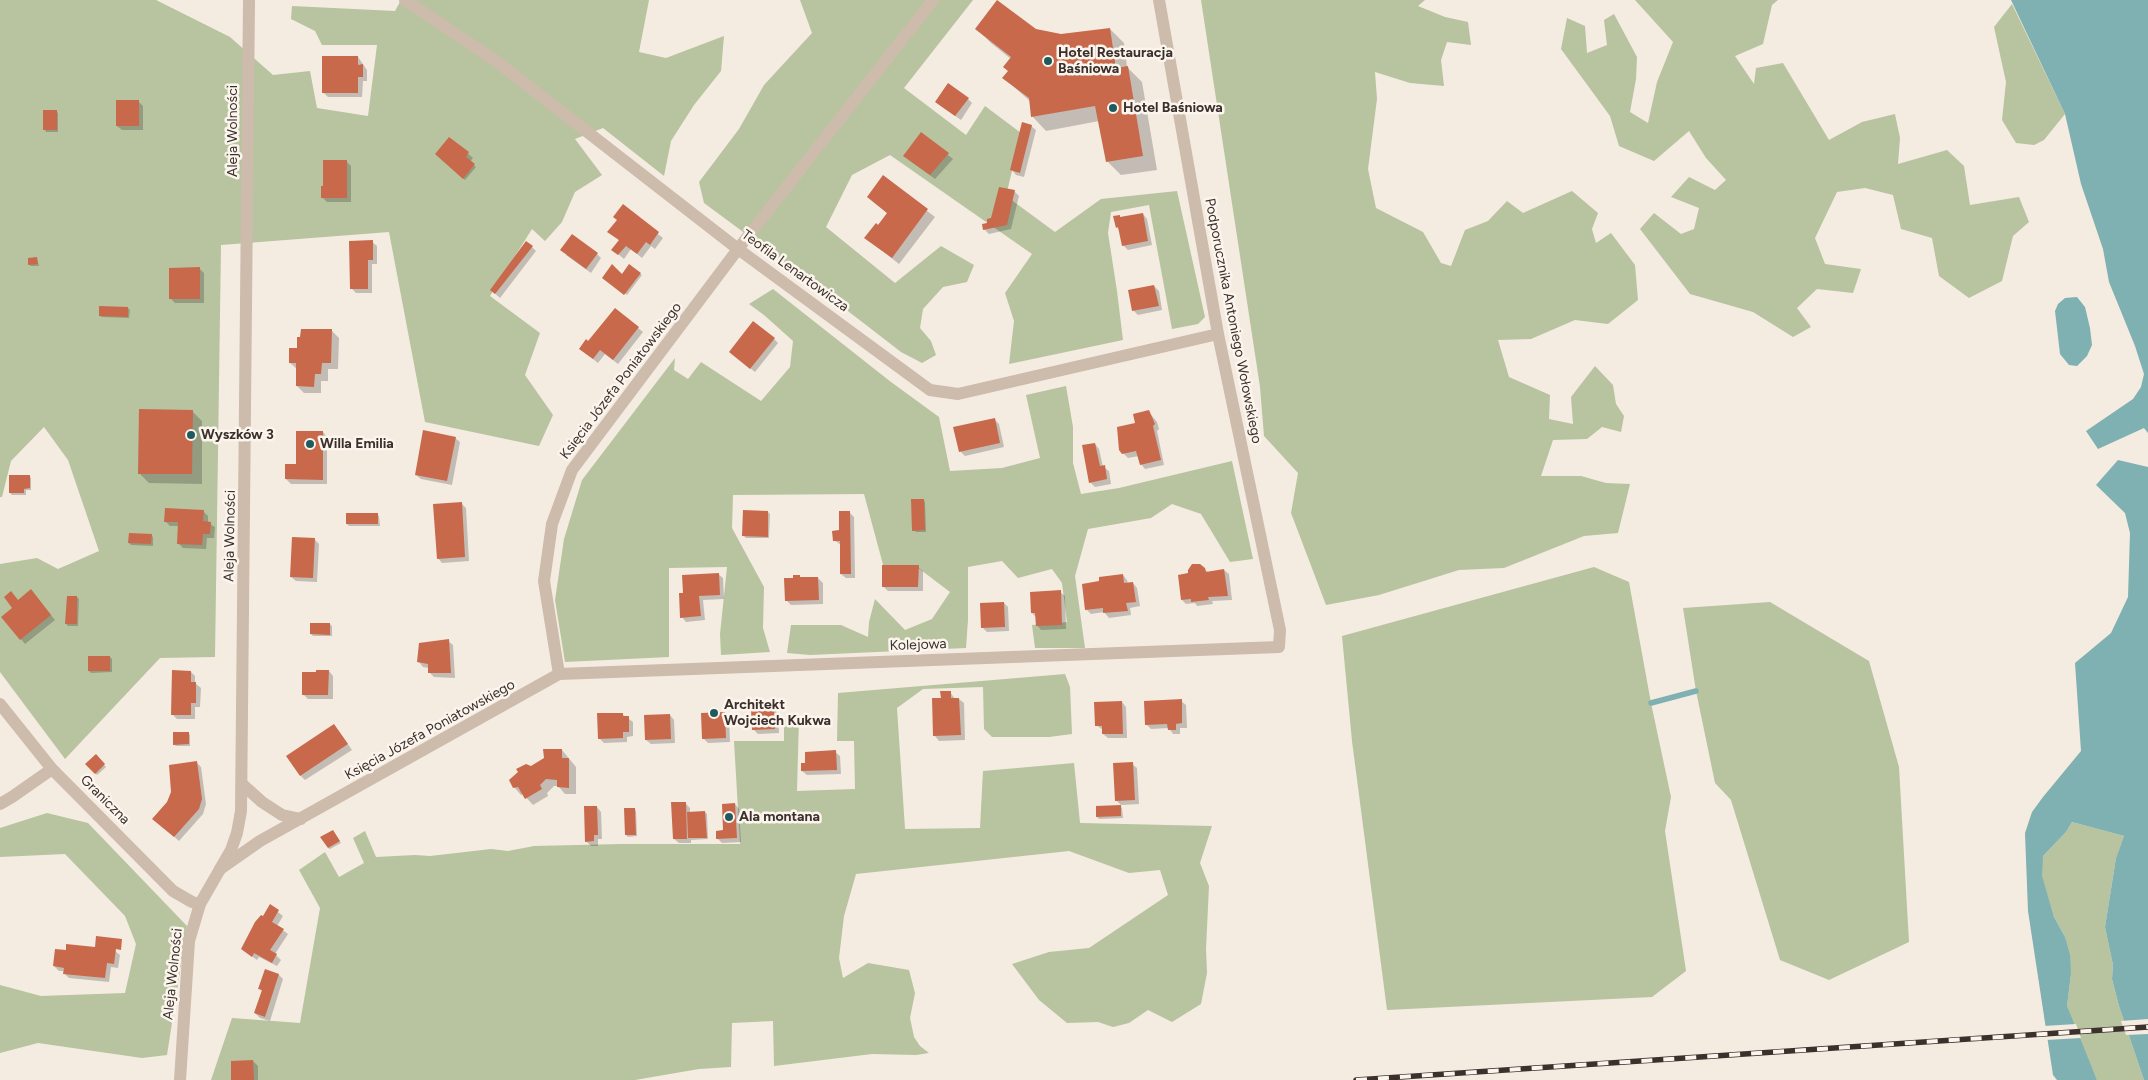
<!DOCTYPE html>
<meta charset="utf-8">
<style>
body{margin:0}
canvas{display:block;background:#f4ebe1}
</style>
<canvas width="2148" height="1080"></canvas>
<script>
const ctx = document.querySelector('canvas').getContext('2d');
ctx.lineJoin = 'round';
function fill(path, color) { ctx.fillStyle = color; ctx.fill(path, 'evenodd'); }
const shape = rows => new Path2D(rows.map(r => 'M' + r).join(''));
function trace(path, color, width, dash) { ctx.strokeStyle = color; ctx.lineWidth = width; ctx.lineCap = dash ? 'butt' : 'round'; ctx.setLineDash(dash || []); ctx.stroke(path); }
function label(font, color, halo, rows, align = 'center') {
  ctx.font = font + ' Figtree,sans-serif'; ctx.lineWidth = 5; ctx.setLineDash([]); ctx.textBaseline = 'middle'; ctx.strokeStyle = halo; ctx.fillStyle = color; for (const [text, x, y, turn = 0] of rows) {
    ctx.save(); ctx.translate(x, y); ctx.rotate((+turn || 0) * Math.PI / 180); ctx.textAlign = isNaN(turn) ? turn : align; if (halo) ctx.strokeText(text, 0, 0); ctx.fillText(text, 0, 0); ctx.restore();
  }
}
fill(shape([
 [0,0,156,0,230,37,273,75,310,71,317,108,368,116,377,45,322,45,315,31,291,19,292,6,395,11,401,0,649,0,639,52,666,58,724,36,721,71,694,105,671,141,664,176,603,128,575,139,602,175,575,192,562,222,545,241,532,229,490,296,540,333,525,375,553,415,539,446,425,422,389,232,221,245,215,657,160,658,65,759,0,672,0,564,37,558,58,569,99,551,68,460,44,427,11,461,2,497,0,497],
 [800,0,973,0,904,88,966,135,985,106,1021,133,1006,196,1055,232,1101,199,1177,191,1205,317,1198,324,1172,329,1149,205,1111,212,1108,233,1117,291,1123,340,1009,364,1014,321,1005,293,1032,254,890,155,852,175,826,227,895,283,941,246,974,265,967,282,943,287,923,309,920,328,931,341,936,355,922,363,901,352,800,274,704,203,699,182,739,129,764,85,812,33],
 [1201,0,1425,0,1418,6,1445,17,1468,22,1471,45,1447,42,1441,60,1444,86,1410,83,1375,72,1377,99,1368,169,1376,208,1423,232,1441,263,1451,266,1465,230,1488,221,1507,201,1523,213,1572,191,1598,213,1592,229,1596,243,1611,233,1635,265,1638,300,1608,324,1575,320,1531,339,1498,340,1509,377,1550,395,1549,419,1573,424,1571,397,1595,366,1613,385,1616,404,1624,416,1621,432,1602,427,1587,439,1553,440,1541,476,1581,476,1606,483,1630,484,1618,533,1584,536,1504,568,1459,570,1379,595,1326,605,1291,513,1298,473,1264,436,1260,387],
 [1635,0,1778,0,1772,5,1763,44,1735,56,1754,84,1756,68,1783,63,1829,140,1862,122,1895,114,1900,138,1898,164,1947,150,1964,166,1970,205,2019,197,2029,222,2013,236,2002,281,1969,298,1939,276,1932,238,1901,229,1893,195,1865,188,1837,192,1815,238,1825,264,1861,269,1853,293,1817,289,1797,308,1811,327,1793,337,1753,312,1690,294,1640,229,1654,213,1681,234,1694,229,1699,208,1671,197,1689,177,1715,190,1726,180,1706,158,1689,131,1654,161,1619,146,1610,116,1561,49,1567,18,1585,26,1587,53,1607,45,1604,20,1614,14,1637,57,1636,79,1630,112,1648,123,1657,82,1673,42],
 [2012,4,2065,114,2044,140,2034,145,2016,143,2002,120,2006,82,1994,27],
 [773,289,891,382,939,417,950,471,1002,468,1040,458,1026,395,1066,386,1073,427,1073,463,1081,494,1119,488,1232,461,1253,559,1230,562,1201,514,1172,504,1151,518,1088,529,1075,576,1085,648,1035,648,1032,625,1067,622,1062,583,1052,569,1018,578,1002,561,968,567,968,620,966,648,810,655,787,653,791,625,841,625,868,637,869,622,875,599,905,630,932,619,950,592,917,567,885,572,864,494,733,495,732,528,764,587,763,628,770,652,721,655,720,634,727,567,669,568,669,657,565,662,555,600,564,539,582,480,675,358,674,370,688,379,701,362,761,401,790,367,793,341,764,315,749,304],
 [1594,567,1629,582,1651,703,1671,797,1665,831,1686,971,1652,997,1387,1010,1352,741,1342,636],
 [1770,602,1869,661,1899,767,1909,942,1829,980,1780,960,1731,800,1715,783,1696,691,1683,608],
 [1065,674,1070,687,1072,734,1049,737,992,737,984,729,983,687,923,689,897,708,905,829,980,828,983,771,1074,763,1080,823,1212,826,1200,863,1209,886,1206,949,1207,973,1201,1004,1172,1022,1148,1010,1129,1023,1113,1027,1098,1022,1067,1023,1039,1000,1012,964,1049,952,1089,948,1168,895,1160,870,1129,873,1069,851,856,874,844,916,839,958,843,978,868,963,909,970,915,993,910,1018,914,1037,920,1046,929,1053,916,1055,872,1054,774,1066,773,1021,732,1023,731,1067,699,1069,635,1080,211,1080,232,1018,300,1023,320,908,299,870,325,852,339,877,364,863,353,838,365,831,376,857,415,855,430,856,491,849,508,851,534,846,621,844,740,844,734,741,784,741,784,720,799,718,797,791,855,789,854,741,837,741,838,693],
 [47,813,88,823,187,926,167,1055,142,1058,38,1043,0,1053,0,985,41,996,125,993,136,944,125,916,65,854,0,857,0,828],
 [2072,822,2124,836,2116,858,2105,927,2113,965,2112,979,2119,1006,2144,1080,2097,1080,2069,1016,2067,1006,2071,974,2065,937,2054,917,2041,876,2041,866,2043,856,2066,832]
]), '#b8c4a0');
fill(shape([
 [2011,0,2148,0,2148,433,2144,428,2098,449,2086,431,2133,399,2141,387,2144,374,2135,346,2109,282,2103,249,2081,184,2065,114],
 [2077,297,2085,307,2090,328,2092,345,2087,356,2077,366,2069,365,2060,354,2055,311,2058,304,2065,298],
 [2118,460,2148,467,2148,1080,2144,1080,2119,1006,2112,979,2113,965,2105,927,2116,858,2124,836,2072,822,2066,832,2043,856,2042,876,2054,917,2065,937,2070,955,2071,974,2067,1006,2097,1080,2057,1080,2053,1075,2028,911,2025,833,2032,812,2043,797,2081,751,2075,663,2111,633,2128,597,2130,533,2125,513,2096,485]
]), '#7fb0b2');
fill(shape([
 [2148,1019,2148,1034,2126,1035,2121,1021],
 [2076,1024,2081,1038,2046,1040,2044,1026]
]), '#f4ebe1');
fill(shape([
 [977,29,1036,30,1061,36,1110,29,1124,43,1127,67,1142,82,1157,170,1121,175,1107,161,1099,121,1046,131,1032,116,1031,102,1004,78,1009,71,1011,59,991,43],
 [358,57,367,70,367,81,363,81,362,97,328,97,323,92],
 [968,99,972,103,961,120,941,106],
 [138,101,143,106,143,130,122,130,117,126],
 [56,111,58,113,58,132,46,132,45,130],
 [1031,126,1036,130,1024,177,1016,175,1012,170],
 [921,133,953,159,935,179,909,160],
 [450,138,473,158,470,162,476,167,465,180,457,173],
 [346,161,351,166,351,202,327,202,322,197,325,187],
 [883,177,935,217,899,264,866,238,888,214,868,197],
 [1014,191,1019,196,1011,229,989,234,984,229],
 [623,206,663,238,655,249,651,246,642,258,631,249,624,259,618,254,620,241,609,232,618,220],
 [1143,214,1147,219,1152,245,1128,250,1123,245,1120,231,1117,227,1119,216,1121,218],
 [372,242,377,246,377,264,372,264,372,293,356,293,352,289],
 [532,247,536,251,500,298,491,290],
 [597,254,601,258,591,273,566,255],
 [37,259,39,266,31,266,29,264],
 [199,268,204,273,204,303,175,303,171,299],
 [640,274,642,275,627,295,606,279],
 [1154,286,1159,291,1162,310,1138,315,1133,310],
 [128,308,130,310,129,318,102,317,100,316],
 [638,328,643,332,618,364,605,354,598,363,585,353,589,343],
 [331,330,339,338,338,369,328,369,328,381,321,381,321,393,304,393,297,386,298,370,290,363,298,349],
 [774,339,778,343,755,372,735,356],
 [192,411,202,421,202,484,149,483,140,474],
 [1148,411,1157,422,1159,429,1157,431,1164,465,1145,469,1141,464,1139,456,1128,458,1120,450,1137,424],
 [994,419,999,424,1004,447,965,456,960,451],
 [323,432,327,437,327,484,291,484,286,479],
 [455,438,460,442,452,485,421,479,416,475],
 [1095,444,1099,449,1103,467,1109,471,1111,484,1095,487,1090,482],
 [29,476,31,478,31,490,26,490,26,495,12,495,10,493],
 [923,500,925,502,926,532,916,532,914,530],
 [461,503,466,508,469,561,442,563,438,558],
 [203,511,208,516,208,523,215,527,214,538,207,538,206,549,183,548,179,544,180,526,170,526,165,521],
 [768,512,770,514,769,538,746,538,744,536],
 [849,512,854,517,855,578,846,578,841,574,841,545,834,540,841,532],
 [377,514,379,516,380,526,349,526,347,524],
 [151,535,153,537,153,546,131,545,129,543],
 [315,540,319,544,317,582,296,581,291,577],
 [918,567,923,571,923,591,888,591,883,586],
 [1204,569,1208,572,1224,570,1229,574,1232,600,1212,601,1213,604,1197,606,1195,603,1186,604,1182,600,1189,574],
 [718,574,723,578,724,599,703,600,705,620,686,622,682,617,685,594],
 [1123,575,1127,580,1128,584,1133,583,1137,588,1140,606,1130,608,1131,615,1109,618,1104,612,1091,614,1086,609],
 [799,576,802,578,818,578,823,583,823,604,791,605,786,600,795,579],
 [1060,592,1065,596,1066,629,1041,630,1037,625,1036,617,1032,613],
 [35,595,55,620,25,644,21,639,14,608,19,601],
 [77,597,79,599,78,626,68,626,66,624],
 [1004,603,1008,607,1009,631,987,632,982,627],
 [330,624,332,626,332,636,313,636,311,634],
 [448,641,453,645,455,678,434,677,429,672,429,668,423,667,419,662],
 [110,657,112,659,112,672,91,673,89,671],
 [329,671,333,676,333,699,308,699,303,694],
 [191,672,195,676,195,683,201,688,200,707,195,707,195,719,177,719,172,714],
 [950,692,955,699,959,699,964,703,965,740,939,741,935,736,942,699],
 [1181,701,1186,705,1187,728,1180,728,1180,734,1173,734,1169,728,1151,729,1146,724],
 [1122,702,1126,707,1127,738,1108,738,1103,734,1103,730,1096,725],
 [774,709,778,714,779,733,758,734,753,729],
 [622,714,633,722,633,736,627,737,627,742,604,743,599,738],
 [725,714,729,718,730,742,708,743,703,738],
 [670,715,674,720,675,743,651,744,646,740],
 [338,730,352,750,305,780,300,775],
 [188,733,190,735,190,746,176,746,174,744],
 [562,750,576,767,576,794,565,794,558,786,554,786,547,793,548,796,533,805,523,794,521,795,514,787,531,768],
 [835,752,840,756,841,774,807,775,802,771],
 [96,756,106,767,97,775,87,764],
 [197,763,201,767,206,804,203,814,179,841,159,823,168,802],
 [1132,764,1137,768,1139,804,1121,805,1116,800],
 [685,803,690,808,690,813,705,812,707,814,708,839,691,840,691,843,679,843,674,839],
 [735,804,739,809,741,842,722,843,717,838,724,831],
 [1120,806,1122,808,1123,818,1099,819,1097,817],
 [597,807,601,812,602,839,598,839,598,846,591,846,586,841],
 [634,809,636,811,637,836,628,837,626,835],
 [334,833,341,843,330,849,328,848],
 [270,906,283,916,277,926,288,934,275,954,281,960,277,966,259,957,257,960,242,949],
 [115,951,120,955,118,968,111,967,109,982,69,978,65,974,65,971,59,971,54,966],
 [266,971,279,975,283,979,270,1021,260,1018,255,1013,263,992,260,989],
 [253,1061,258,1066,258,1080,233,1080]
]), '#0003');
trace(shape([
 [1651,703,1696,691]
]), '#7fb0b2', 5.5);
fill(shape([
 [997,0,1036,29,1061,34,1110,28,1116,68,1128,66,1143,156,1106,162,1095,106,1031,117,1029,98,1002,78,1008,71,1003,67,1011,57,975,29],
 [322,56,358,56,358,65,363,64,363,77,358,77,358,93,322,93],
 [948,83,969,98,955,116,935,102],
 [116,100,139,100,139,126,116,126],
 [43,110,57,110,57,130,43,130],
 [1022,122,1032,125,1020,173,1010,170],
 [921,132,949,153,930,175,903,156],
 [449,137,469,152,466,157,475,164,463,179,435,154],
 [323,160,347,160,347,198,321,198,321,186,323,186],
 [883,175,928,209,892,258,864,238,876,223,878,225,887,213,867,197],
 [999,187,1015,190,1007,225,983,230,982,224,987,223,987,219,991,218],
 [623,204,659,232,650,245,646,242,637,254,626,246,618,255,611,250,619,240,607,232,617,220,613,217],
 [1143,213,1148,241,1122,246,1118,227,1116,228,1113,216,1120,215,1120,217],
 [572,234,598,253,586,269,560,250],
 [373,240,373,260,368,260,368,289,350,289,349,241],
 [526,241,533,246,495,294,490,290],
 [37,257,38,264,28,265,28,258],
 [612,264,622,274,629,264,641,273,624,295,602,278],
 [200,267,200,299,169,299,169,268],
 [1154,285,1159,306,1132,311,1128,290],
 [99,306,128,307,128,317,99,316],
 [615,308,639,327,613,360,600,350,593,359,579,349,586,339,588,341],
 [753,321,775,338,750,369,729,352],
 [301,329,332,329,331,363,322,363,321,374,315,374,314,387,296,386,296,363,289,363,289,348,297,348,297,337,300,337],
 [139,409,193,410,192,474,138,474],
 [1149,410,1155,424,1153,426,1161,460,1140,465,1136,451,1122,454,1119,450,1117,427,1135,423,1133,414],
 [995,418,1000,443,959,452,953,427],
 [423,430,456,437,447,481,415,475],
 [296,431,323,431,323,480,285,479,285,464,296,464],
 [1095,443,1100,466,1105,465,1107,479,1089,483,1082,445],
 [9,475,30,475,30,488,24,489,24,493,9,493],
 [911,499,924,499,925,530,912,531],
 [462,502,465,557,437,559,433,504],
 [165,508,204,510,203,521,211,522,210,534,203,534,202,545,177,544,178,522,164,522],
 [743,510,768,511,768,537,742,536],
 [839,511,850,511,851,574,840,574,840,541,833,541,832,531,839,530],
 [346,513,378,513,378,524,346,524],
 [129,533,152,534,151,544,128,543],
 [292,537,315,538,313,578,290,577],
 [1192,564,1200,564,1205,568,1206,572,1224,569,1228,596,1208,597,1209,600,1191,602,1191,599,1181,600,1178,575,1188,573,1188,570],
 [882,565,919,565,918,587,882,587],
 [719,573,720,595,699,596,701,616,680,618,679,593,683,593,682,575],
 [1123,574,1124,583,1133,582,1136,602,1126,603,1128,611,1103,613,1103,608,1085,610,1082,584,1099,581,1099,577],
 [793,575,800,575,800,577,818,577,819,600,785,601,784,578,793,578],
 [31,589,51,615,20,640,1,617,12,608,4,597,11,591,18,600],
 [1061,590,1062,625,1036,626,1035,613,1031,613,1030,592],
 [67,596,77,596,77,624,65,624],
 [1004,602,1005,627,981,628,980,603],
 [310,623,330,623,330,635,310,634],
 [449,639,451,673,428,673,428,664,417,662,419,643],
 [88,656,110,656,110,671,88,671],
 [172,670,191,671,191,682,196,682,196,703,191,703,191,715,171,715],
 [316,670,329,670,328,695,302,695,302,672,316,672],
 [940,691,951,691,951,698,959,698,961,735,933,736,932,698,941,698],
 [1182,699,1182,723,1176,724,1176,730,1168,730,1167,724,1145,725,1144,701],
 [1122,701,1123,734,1102,734,1102,726,1095,726,1094,702],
 [774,708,775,729,752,730,751,709],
 [725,712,726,738,702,739,701,713],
 [597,713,623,713,623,716,629,716,629,732,623,732,623,738,598,739],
 [670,714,671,739,645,740,644,715],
 [334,724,348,744,300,776,286,756],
 [173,732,189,732,189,744,173,745],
 [543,749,562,749,562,758,569,758,569,788,557,787,557,780,546,779,540,785,542,789,525,799,518,787,513,788,509,780,518,772,516,769,526,764,531,766,544,758],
 [836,750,837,770,801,771,801,763,805,763,805,752],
 [96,754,105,764,95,774,85,764],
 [197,761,202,799,199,809,174,837,152,819,167,802,171,792,169,765],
 [1133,762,1135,800,1115,801,1113,763],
 [671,802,686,802,687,839,673,839],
 [735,803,737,838,716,839,716,831,723,830,722,804],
 [1121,805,1121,816,1096,817,1096,806],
 [584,806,597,806,598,835,594,835,594,841,585,842],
 [624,808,635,808,636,835,625,835],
 [705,811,707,838,688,838,687,812],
 [333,830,340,841,328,848,320,837],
 [270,904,279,910,272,922,284,929,270,950,277,954,272,963,254,953,252,957,241,949,255,922,261,915,263,916],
 [96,936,122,939,121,950,116,949,114,964,107,963,105,978,63,974,64,968,53,966,55,949,66,950,66,944,95,947],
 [265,969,279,974,265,1017,254,1013,262,990,258,989],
 [253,1060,254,1080,231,1080,231,1061]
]), '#c8694b');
trace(shape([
 [405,0,496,61,738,249,930,390,958,394,1218,334],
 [559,674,544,581,552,524,572,470,738,249,933,0],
 [0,704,52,769,173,891,192,902,200,904],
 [242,784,262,802,282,815,301,819],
 [0,804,12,797,52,769],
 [220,869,260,841,559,674,1279,647,1280,630,1218,334,1159,0]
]), '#cdbbac', 12);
trace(shape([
 [180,1080,189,941,200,904,231,850,237,833,241,811,249,0]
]), '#cdbbac', 12);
const rail = shape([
 [1356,1080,2148,1027]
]);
trace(rail, '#3b302b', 5.5);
trace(rail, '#fbf5ee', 4, [11]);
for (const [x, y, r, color] of [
 [1048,61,5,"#1f5a5e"],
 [1113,108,5,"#1f5a5e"],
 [191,435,5,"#1f5a5e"],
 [310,444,5,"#1f5a5e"],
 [714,713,5,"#1f5a5e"],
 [729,817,5,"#1f5a5e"]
]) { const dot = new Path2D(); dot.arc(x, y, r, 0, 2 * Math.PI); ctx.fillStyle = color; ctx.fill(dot); trace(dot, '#fbf5ee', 2); }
label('bold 14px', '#3b302b', '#fbf5ee', [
 ["Hotel Restauracja",1058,53],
 ["Baśniowa",1058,69],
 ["Hotel Baśniowa",1123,108],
 ["Wyszków 3",201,435],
 ["Willa Emilia",320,444],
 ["Architekt",724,705],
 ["Wojciech Kukwa",724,721],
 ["Ala montana",739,817]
], 'left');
label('14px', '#3b302b', '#fbf5ee', [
 ["Aleja Wolności",233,131,-90],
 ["Teofila Lenartowicza",795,271,36],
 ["Podporucznika Antoniego Wołowskiego",1233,321,79],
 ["Księcia Józefa Poniatowskiego",621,381,-53],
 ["Aleja Wolności",230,536,-89],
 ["Kolejowa",918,645,-2],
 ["Księcia Józefa Poniatowskiego",430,730,-29],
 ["Graniczna",105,800,45],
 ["Aleja Wolności",173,974,-84]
]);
</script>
